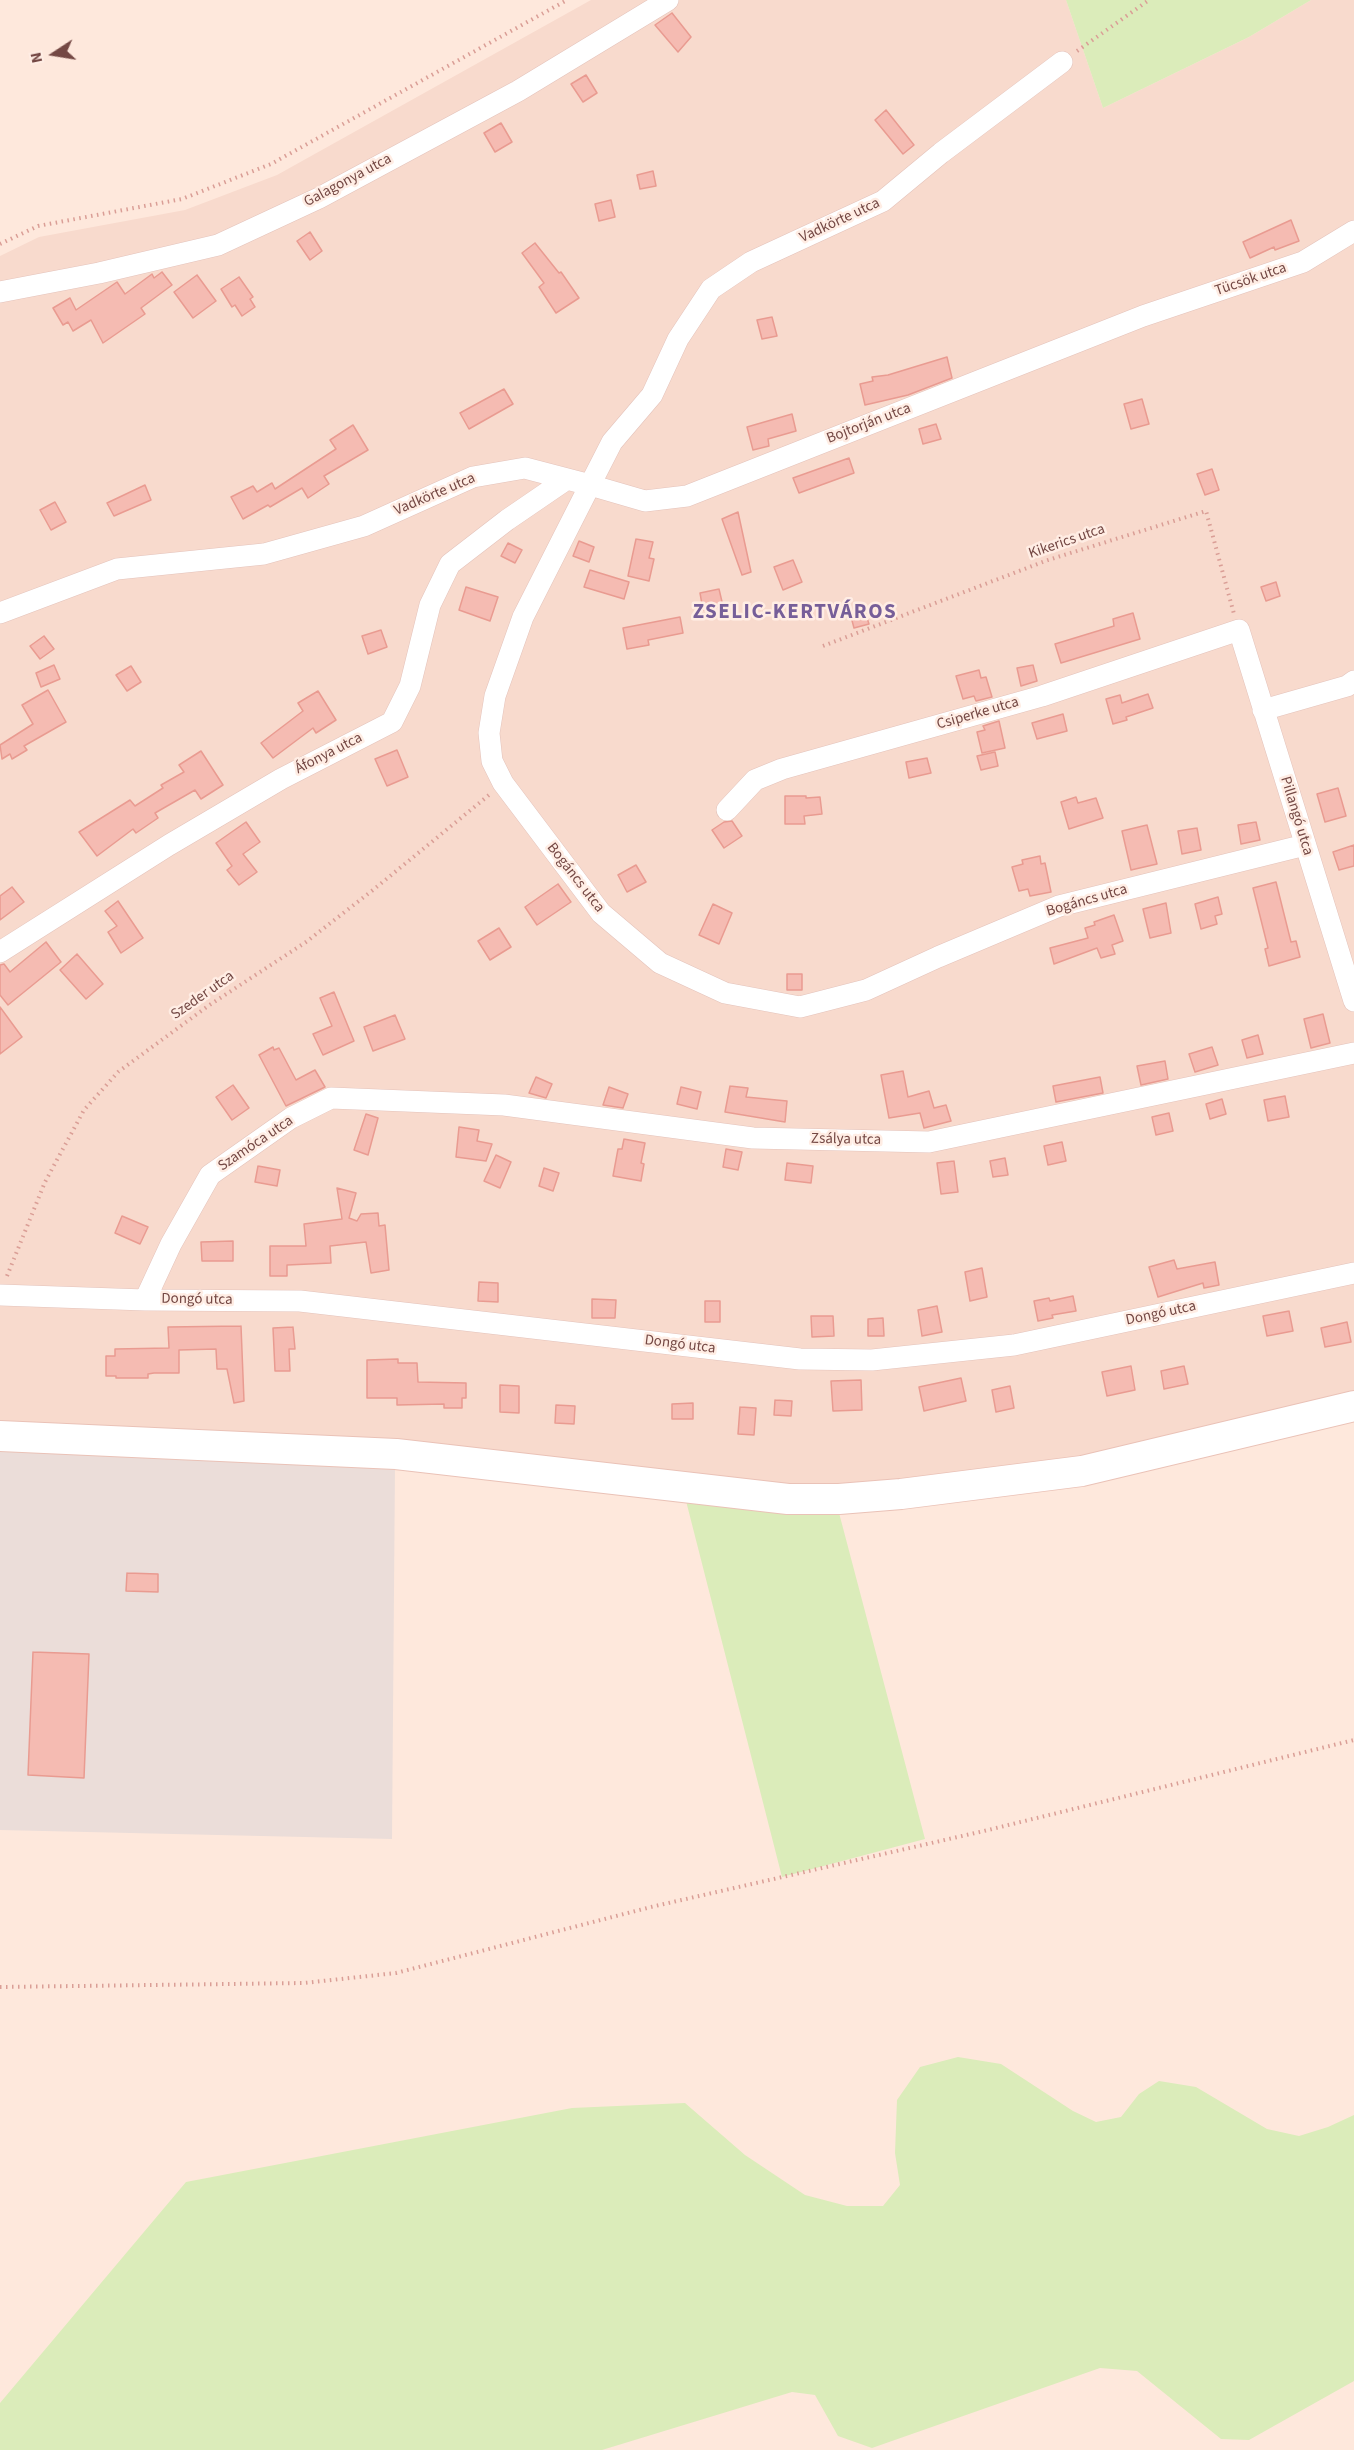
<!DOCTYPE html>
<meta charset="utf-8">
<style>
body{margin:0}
#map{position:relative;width:1354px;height:2450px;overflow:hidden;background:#fee8dc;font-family:"Source Sans 3",sans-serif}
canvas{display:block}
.north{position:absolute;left:24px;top:24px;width:60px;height:60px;-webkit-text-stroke:4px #ffede4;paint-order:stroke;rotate:258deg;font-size:16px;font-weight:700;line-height:24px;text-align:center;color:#744844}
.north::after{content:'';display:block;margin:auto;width:21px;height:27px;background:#744844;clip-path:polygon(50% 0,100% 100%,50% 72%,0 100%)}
</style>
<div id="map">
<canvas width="1354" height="2450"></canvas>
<div class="north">N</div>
</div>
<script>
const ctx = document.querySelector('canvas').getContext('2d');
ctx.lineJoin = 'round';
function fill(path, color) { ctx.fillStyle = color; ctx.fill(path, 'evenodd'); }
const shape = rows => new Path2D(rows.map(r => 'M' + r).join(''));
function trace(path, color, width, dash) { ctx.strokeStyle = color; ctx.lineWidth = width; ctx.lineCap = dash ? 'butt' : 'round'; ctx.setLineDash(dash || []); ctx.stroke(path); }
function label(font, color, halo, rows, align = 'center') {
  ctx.font = font + ' "Source Sans 3",sans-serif'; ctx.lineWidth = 5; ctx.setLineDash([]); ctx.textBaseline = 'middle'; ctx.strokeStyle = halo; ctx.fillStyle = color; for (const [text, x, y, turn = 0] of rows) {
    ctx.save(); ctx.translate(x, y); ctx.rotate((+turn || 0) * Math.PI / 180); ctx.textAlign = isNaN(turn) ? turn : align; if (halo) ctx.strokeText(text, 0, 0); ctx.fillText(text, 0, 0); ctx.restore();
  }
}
fill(shape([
 [591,0,1066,0,1103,108,1249,37,1311,0,1354,0,1354,1420,902,1507,395,1467,0,1449,0,256,39,237,185,210,277,175]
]), '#f8dacd');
fill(shape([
 [0,1449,395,1467,392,1839,0,1830]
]), '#ebddd9');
fill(shape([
 [1066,0,1311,0,1249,37,1103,108],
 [685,1497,838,1509,925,1839,782,1877],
 [958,2057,1001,2064,1073,2111,1096,2122,1121,2117,1139,2094,1159,2081,1196,2087,1267,2129,1299,2136,1328,2127,1354,2115,1354,2381,1249,2440,1221,2439,1137,2371,1100,2368,872,2448,838,2436,815,2395,792,2392,602,2450,0,2450,0,2403,186,2182,572,2108,685,2103,745,2155,805,2195,847,2206,883,2206,900,2185,895,2153,897,2100,920,2067]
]), '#dbecba');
const building = shape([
 [672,13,691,37,678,52,655,25,672,13],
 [586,75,597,93,583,102,571,84,586,75],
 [886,110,914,145,903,154,875,120,886,110],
 [501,123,512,142,495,152,484,133,501,123],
 [653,171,656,186,640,189,637,175,653,171],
 [611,200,615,217,599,221,595,204,611,200],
 [1291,220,1299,241,1275,250,1274,247,1250,258,1243,242,1291,220],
 [310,232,322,251,310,260,297,241,310,232],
 [535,243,559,273,561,272,579,298,556,313,539,287,544,283,522,253,535,243],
 [162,272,172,285,141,308,145,314,103,343,91,320,73,331,68,322,63,325,53,308,70,298,76,310,117,282,125,294,152,274,154,278,162,272],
 [197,275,216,301,193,318,174,292,197,275],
 [239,277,253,297,250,299,255,307,242,316,235,305,232,307,221,289,239,277],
 [772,317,777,336,762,339,757,320,772,317],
 [947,357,952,378,908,395,865,405,860,384,873,381,872,377,888,375,947,357],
 [504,389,513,404,469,429,460,413,504,389],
 [1142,399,1149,424,1131,429,1124,404,1142,399],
 [792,414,796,431,768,439,769,446,753,450,747,427,792,414],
 [936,424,941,439,923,444,919,429,936,424],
 [353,425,368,450,324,476,329,484,308,498,302,488,270,507,268,505,243,519,231,497,253,486,257,492,272,483,275,489,336,449,330,440,353,425],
 [849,458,854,473,799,493,793,478,849,458],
 [1212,469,1219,490,1205,495,1197,474,1212,469],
 [145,485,151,500,114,516,107,503,145,485],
 [55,502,66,522,51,530,40,510,55,502],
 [738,512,751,572,742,575,722,519,738,512],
 [636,539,653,542,649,558,654,559,649,581,628,576,636,539],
 [579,541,594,547,589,562,573,556,579,541],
 [508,543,522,550,515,563,501,556,508,543],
 [793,560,802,582,783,590,774,567,793,560],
 [590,570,629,582,624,599,584,587,590,570],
 [1276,582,1280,596,1266,601,1261,587,1276,582],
 [466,587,498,597,490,621,459,610,466,587],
 [719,589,723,606,703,610,700,593,719,589],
 [864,609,869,624,854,628,850,613,864,609],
 [1133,613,1140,639,1061,663,1055,644,1114,626,1113,619,1133,613],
 [680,617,683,633,648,640,649,645,627,649,623,628,680,617],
 [381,630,387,647,368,654,362,636,381,630],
 [44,636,54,649,40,659,30,646,44,636],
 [54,665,60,679,41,687,36,673,54,665],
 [1033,665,1037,681,1021,686,1017,668,1033,665],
 [131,666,141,682,127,691,116,675,131,666],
 [979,670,981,678,986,677,992,697,976,701,974,696,963,699,956,676,979,670],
 [48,690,66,722,24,746,27,750,12,759,10,754,2,759,0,745,33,724,22,705,48,690],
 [318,691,336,720,316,733,313,728,273,758,261,743,303,711,298,703,318,691],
 [1148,694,1153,708,1126,717,1127,720,1113,724,1106,699,1120,695,1122,703,1148,694],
 [1063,714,1067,731,1037,739,1032,723,1063,714],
 [999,721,1005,748,982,753,977,732,985,730,983,726,999,721],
 [397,750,408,777,387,786,375,759,397,750],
 [201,751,223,785,201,799,195,790,155,813,158,818,136,833,133,829,97,856,79,832,130,800,135,806,163,788,161,785,184,772,179,765,201,751],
 [995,752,998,766,981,770,977,756,995,752],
 [927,758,931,773,909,778,906,762,927,758],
 [1338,788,1346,816,1325,822,1317,794,1338,788],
 [785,796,806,796,806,798,820,797,822,814,804,816,805,824,785,824,785,796],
 [1076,797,1078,803,1096,798,1103,818,1069,829,1061,802,1076,797],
 [732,821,742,836,724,848,712,830,724,822,732,821],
 [246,822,260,842,243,854,257,872,239,885,227,870,232,866,216,843,246,822],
 [1256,822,1260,840,1241,844,1238,825,1256,822],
 [1147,825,1157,864,1131,870,1122,831,1147,825],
 [1197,828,1201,850,1182,854,1178,831,1197,828],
 [1354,845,1354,866,1339,870,1333,852,1354,845],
 [1040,856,1041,864,1045,863,1051,892,1030,896,1028,889,1019,891,1012,867,1023,864,1022,860,1040,856],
 [636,865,646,882,627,892,618,875,636,865],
 [1276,882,1291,942,1296,941,1300,957,1269,966,1265,949,1268,948,1253,888,1276,882],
 [558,884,571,902,537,925,525,907,558,884],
 [12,887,24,902,0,920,0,896,12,887],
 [1218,897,1222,914,1215,916,1217,924,1201,929,1195,904,1218,897],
 [118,901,143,938,121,953,108,932,117,926,105,911,118,901],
 [1166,903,1171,933,1150,938,1143,909,1166,903],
 [713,904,732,913,719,944,699,935,713,904],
 [1114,915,1123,941,1112,945,1115,954,1101,958,1097,948,1054,964,1050,948,1088,938,1085,928,1095,925,1094,922,1114,915],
 [499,928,511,947,490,960,478,941,499,928],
 [46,942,61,962,8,1005,0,995,0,965,4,964,10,972,46,942],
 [77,954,103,984,86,999,60,970,77,954],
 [787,974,802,974,802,990,787,990,787,974],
 [334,992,354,1041,323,1055,313,1034,332,1026,320,998,334,992],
 [0,1007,22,1037,0,1054,0,1007],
 [1323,1014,1330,1043,1311,1048,1304,1019,1323,1014],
 [395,1015,405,1039,373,1051,364,1027,395,1015],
 [1258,1035,1263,1054,1247,1058,1242,1040,1258,1035],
 [273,1047,274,1050,279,1048,296,1080,315,1070,325,1087,286,1106,259,1055,273,1047],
 [1212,1047,1218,1065,1195,1072,1189,1054,1212,1047],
 [1165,1061,1168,1079,1141,1085,1137,1066,1165,1061],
 [903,1071,908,1097,929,1091,934,1108,946,1105,951,1121,924,1128,920,1113,889,1118,881,1075,903,1071],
 [536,1077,552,1084,546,1098,529,1093,536,1077],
 [1100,1077,1103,1093,1056,1102,1053,1086,1100,1077],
 [233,1085,249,1108,232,1120,216,1097,233,1085],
 [730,1086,748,1088,746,1097,787,1101,785,1122,725,1112,730,1086],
 [609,1087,628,1094,623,1108,603,1105,609,1087],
 [681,1087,701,1092,697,1109,677,1104,681,1087],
 [1285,1096,1289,1117,1268,1121,1264,1100,1285,1096],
 [1222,1099,1226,1114,1210,1119,1206,1104,1222,1099],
 [1169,1113,1173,1131,1156,1135,1152,1117,1169,1113],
 [366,1114,378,1118,368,1155,354,1150,366,1114],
 [459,1127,479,1130,477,1141,492,1144,486,1161,456,1157,459,1127],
 [624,1139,645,1143,641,1163,644,1164,641,1181,613,1176,618,1149,622,1149,624,1139],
 [1062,1142,1066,1161,1048,1165,1044,1146,1062,1142],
 [726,1149,742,1152,738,1170,723,1167,726,1149],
 [496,1155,511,1162,500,1188,484,1181,496,1155],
 [1005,1158,1008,1175,993,1177,990,1161,1005,1158],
 [954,1161,958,1192,941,1194,937,1163,954,1161],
 [787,1163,813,1166,811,1183,785,1180,787,1163],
 [258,1166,280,1170,277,1186,255,1182,258,1166],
 [544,1168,559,1173,553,1191,539,1186,544,1168],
 [337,1188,356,1193,349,1218,357,1221,361,1214,378,1213,379,1226,385,1225,389,1270,371,1273,366,1242,330,1246,331,1263,287,1265,287,1276,270,1276,270,1246,306,1246,304,1224,342,1219,337,1188],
 [122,1216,148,1227,140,1244,115,1233,122,1216],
 [233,1241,233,1261,202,1261,201,1242,233,1241],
 [1174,1260,1177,1269,1215,1262,1219,1285,1204,1288,1203,1283,1158,1297,1149,1267,1174,1260],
 [982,1268,987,1297,970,1301,965,1272,982,1268],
 [479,1282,498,1283,498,1302,478,1301,479,1282],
 [1073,1296,1076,1311,1052,1315,1053,1318,1038,1321,1034,1301,1049,1298,1050,1301,1073,1296],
 [592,1299,616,1300,615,1318,592,1318,592,1299],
 [705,1301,720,1301,720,1322,705,1322,705,1301],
 [937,1306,942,1332,922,1336,918,1310,937,1306],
 [1289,1311,1293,1331,1267,1336,1263,1316,1289,1311],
 [811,1316,833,1316,834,1336,812,1337,811,1316],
 [883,1318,884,1336,868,1336,868,1319,883,1318],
 [1347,1322,1351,1342,1325,1347,1321,1328,1347,1322],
 [241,1326,244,1401,234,1403,227,1369,217,1369,216,1349,179,1350,179,1373,154,1373,148,1374,148,1378,116,1378,116,1376,106,1376,106,1356,115,1356,115,1349,169,1348,168,1327,241,1326],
 [293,1327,295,1349,289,1349,290,1371,275,1371,273,1328,293,1327],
 [398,1359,398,1363,417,1363,418,1382,466,1383,466,1398,462,1398,462,1408,444,1408,444,1404,397,1405,397,1398,367,1398,367,1360,398,1359],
 [1131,1366,1135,1390,1107,1396,1102,1372,1131,1366],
 [1184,1366,1188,1384,1164,1389,1161,1371,1184,1366],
 [961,1378,966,1401,924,1411,919,1387,961,1378],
 [861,1380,862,1410,833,1411,831,1381,861,1380],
 [500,1385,519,1386,519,1413,500,1412,500,1385],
 [1010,1386,1014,1408,996,1412,992,1390,1010,1386],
 [775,1400,792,1401,791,1416,774,1415,775,1400],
 [693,1403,693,1419,672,1419,672,1404,693,1403],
 [556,1405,575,1406,574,1424,555,1423,556,1405],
 [740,1407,756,1408,754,1435,738,1434,740,1407],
 [127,1573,158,1574,158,1592,126,1591,127,1573],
 [33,1652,89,1654,84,1778,28,1775,33,1652]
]);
fill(building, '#f5bbb2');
trace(building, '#e99b91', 1.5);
const street = shape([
 [0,292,99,273,218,245,319,198,518,91,668,0],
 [0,613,117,569,264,554,364,526,473,477,525,468,590,485,612,442,652,395,678,339,711,289,751,262,883,201,941,153,1062,62],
 [1263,710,1347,686,1354,681],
 [727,810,755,780,782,769,1042,696,1239,630,1354,1001],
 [1305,845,1059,906,938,957,866,990,800,1007,725,993,660,963,601,913,503,783,492,761,489,733,495,696,523,617,590,485,645,501,687,496,1143,316,1303,262,1354,231],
 [0,952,169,845,281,779,392,722,410,686,430,605,450,564,507,520,567,479],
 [0,1295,145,1300,300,1301,800,1359,872,1360,1014,1345,1354,1273],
 [145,1300,171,1244,210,1175,291,1118,331,1098,504,1105,753,1138,929,1142,1354,1053]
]);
const secondary = shape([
 [0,1436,396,1454,788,1499,839,1499,901,1494,1082,1471,1354,1406]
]);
trace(street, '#e4c3bb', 22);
trace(secondary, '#eac2b7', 32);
trace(shape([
 [1077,51,1149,0],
 [0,244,38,226,182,199,271,164,567,0],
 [823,646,1048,560,1206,511,1234,614],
 [7,1276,45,1182,84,1110,118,1072,208,1006,306,942,373,890,489,795],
 [0,1987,304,1983,396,1973,651,1907,984,1831,1354,1740]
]), '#da9e96', 4, [1.5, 4.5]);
trace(street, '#fff', 21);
trace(secondary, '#fff', 30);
label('15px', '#744844', '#ffede4', [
 ["Galagonya utca",348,181,-28],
 ["Vadkörte utca",840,221,-25],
 ["Tücsök utca",1251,280,-19],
 ["Bojtorján utca",869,424,-21],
 ["Vadkörte utca",435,495,-23],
 ["Kikerics utca",1067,542,-19],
 ["Csiperke utca",978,714,-16],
 ["Áfonya utca",329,754,-27],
 ["Pillangó utca",1296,816,73],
 ["Bogáncs utca",575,878,52],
 ["Bogáncs utca",1087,901,-16],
 ["Szeder utca",203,996,-35],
 ["Zsálya utca",846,1140,1],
 ["Szamóca utca",256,1144,-34],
 ["Dongó utca",197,1300,1],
 ["Dongó utca",1161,1314,-12],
 ["Dongó utca",680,1345,7]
]);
ctx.letterSpacing = '1.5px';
label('bold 21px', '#765e99', '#ffede4', [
 ["ZSELIC-KERTVÁROS",795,613]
]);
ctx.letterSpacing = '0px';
</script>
